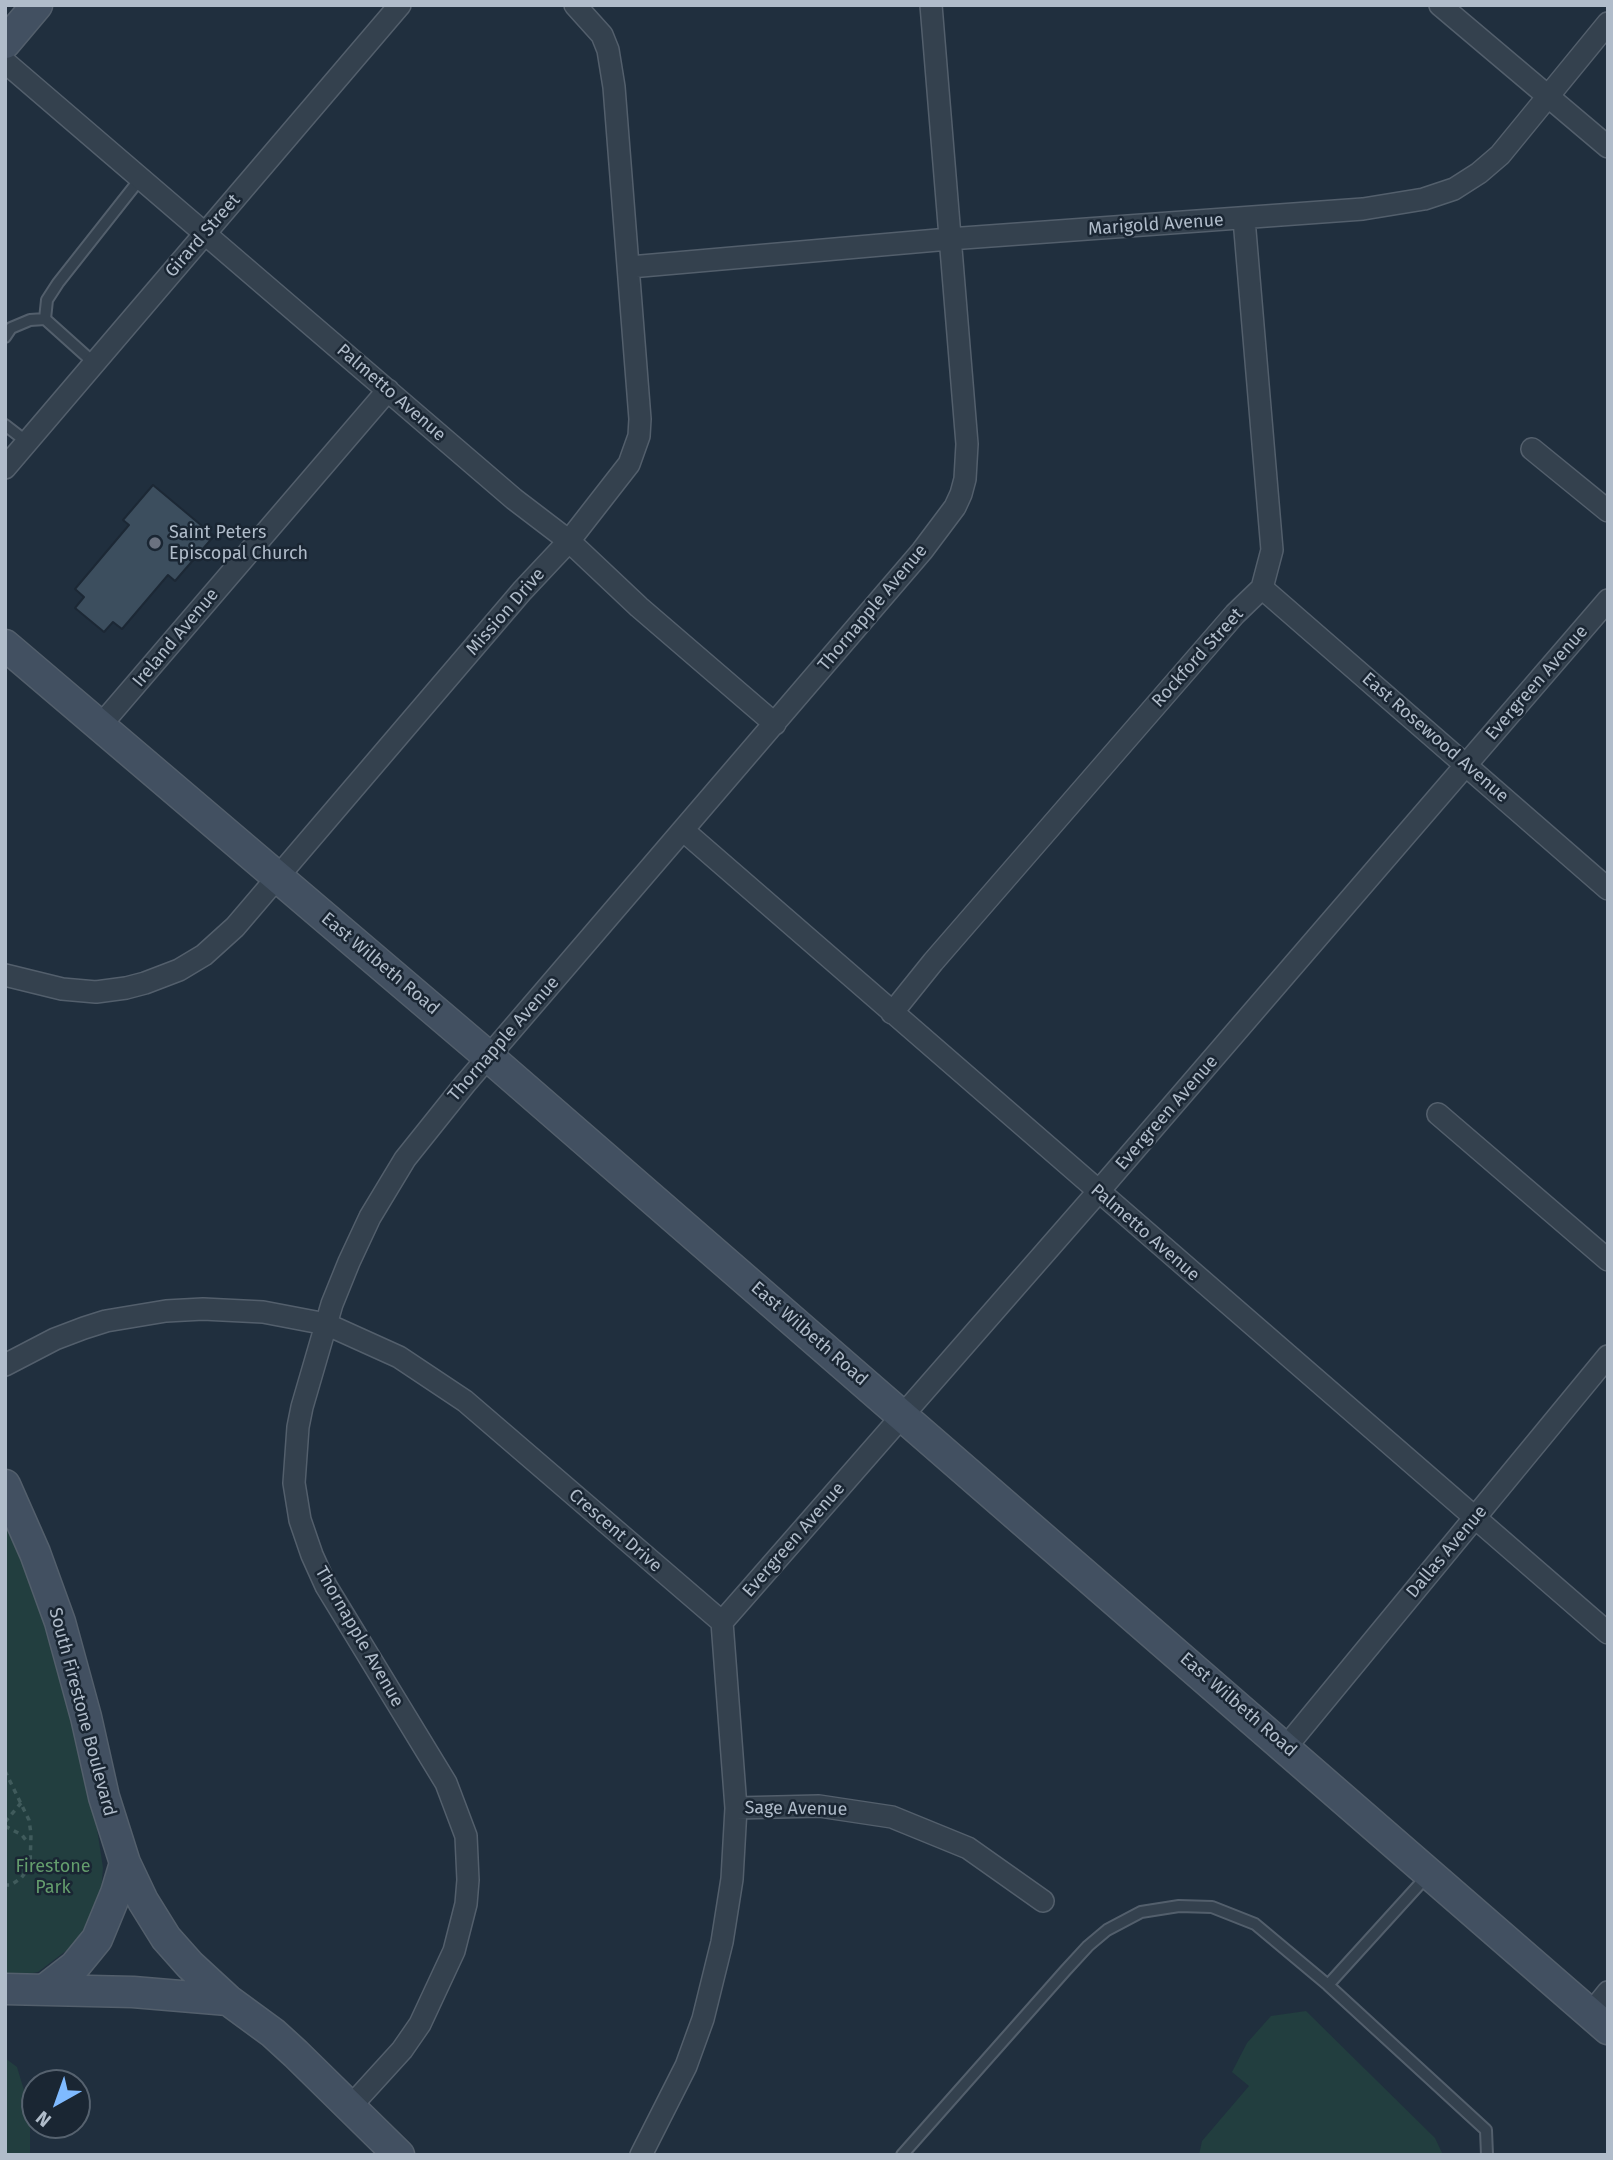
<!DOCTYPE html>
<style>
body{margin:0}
#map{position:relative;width:1613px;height:2160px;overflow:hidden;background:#202f3e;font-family:"Fira Sans",sans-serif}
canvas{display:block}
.frame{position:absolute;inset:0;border:7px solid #b0bcca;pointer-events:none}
.north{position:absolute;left:21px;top:2069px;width:70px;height:70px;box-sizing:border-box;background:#1a2633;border:2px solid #56626f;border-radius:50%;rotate:220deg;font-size:19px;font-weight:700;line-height:28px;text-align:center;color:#b0bcca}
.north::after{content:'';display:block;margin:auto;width:24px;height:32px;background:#7fbaff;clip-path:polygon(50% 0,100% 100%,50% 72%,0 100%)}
</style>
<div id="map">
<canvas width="1613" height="2160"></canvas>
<div class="frame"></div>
<div class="north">N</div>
</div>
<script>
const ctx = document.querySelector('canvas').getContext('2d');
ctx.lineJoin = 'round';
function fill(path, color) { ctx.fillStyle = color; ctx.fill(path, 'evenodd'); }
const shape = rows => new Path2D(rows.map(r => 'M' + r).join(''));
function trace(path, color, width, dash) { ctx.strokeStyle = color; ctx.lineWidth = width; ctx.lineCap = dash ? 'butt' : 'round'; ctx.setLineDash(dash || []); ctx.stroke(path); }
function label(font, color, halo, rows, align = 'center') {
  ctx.font = font + ' "Fira Sans",sans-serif'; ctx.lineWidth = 5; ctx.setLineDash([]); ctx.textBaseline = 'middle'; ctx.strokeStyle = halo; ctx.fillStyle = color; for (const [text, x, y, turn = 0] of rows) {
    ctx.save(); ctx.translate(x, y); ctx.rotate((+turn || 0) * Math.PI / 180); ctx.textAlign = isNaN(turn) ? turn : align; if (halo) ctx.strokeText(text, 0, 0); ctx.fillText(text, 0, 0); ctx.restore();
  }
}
fill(shape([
 [5,1518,28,1571,52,1640,71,1708,96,1822,103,1868,101,1893,85,1928,71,1947,38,1972,5,1979],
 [1306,2011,1435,2138,1443,2155,1199,2155,1202,2141,1249,2086,1232,2072,1247,2043,1271,2016],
 [5,2058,17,2067,30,2110,30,2155,5,2155]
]), '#223e3f');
const building = shape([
 [153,485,214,536,175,581,168,575,122,629,113,622,104,632,75,608,84,597,75,589,129,525,123,520,153,485]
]);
fill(building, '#3c4e5e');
trace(building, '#1c2835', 2);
const lane = shape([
 [45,319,47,300,58,283,140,179],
 [5,337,11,328,30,320,45,319,94,363],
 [5,425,27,442],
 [1328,1985,1486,2130,1487,2155],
 [902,2155,1065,1971,1088,1946,1107,1930,1141,1912,1179,1906,1212,1907,1255,1924,1328,1985,1428,1875]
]);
const street = shape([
 [1440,5,1608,147],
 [5,62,514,499,569,541,639,607,775,724],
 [630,267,949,239,1363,209,1424,199,1454,189,1479,173,1500,155,1608,23],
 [1532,449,1608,511],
 [5,468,400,5],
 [1262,588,1608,889],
 [100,726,388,390],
 [684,831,1608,1633],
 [5,975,62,989,96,992,126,988,145,983,179,970,204,955,235,927,522,591,569,541,629,464,639,436,640,419,614,87,608,50,602,35,575,5],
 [892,1013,933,962,1235,614,1262,588,1272,550,1244,219],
 [1438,1114,1608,1260],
 [5,1365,55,1339,84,1328,106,1321,166,1311,203,1309,263,1312,326,1324,399,1357,465,1401,722,1622,736,1808,732,1879,722,1942,703,2019,686,2066,641,2155],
 [722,1622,1098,1192,1608,600],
 [1286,1747,1608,1356],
 [736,1808,819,1806,892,1817,968,1848,1043,1901],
 [1591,2013,1608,1992],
 [351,2106,402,2050,420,2024,454,1951,466,1904,468,1880,466,1836,446,1783,326,1586,312,1555,300,1520,294,1483,298,1427,302,1407,332,1304,349,1262,370,1217,405,1159,465,1084,922,551,955,507,961,494,965,479,967,444,931,5]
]);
const secondary = shape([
 [5,43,37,5],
 [5,645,489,1057,1608,2029],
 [5,1485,35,1553,60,1622,86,1717,104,1797,125,1863,143,1901,166,1938,190,1965,228,2000,273,2033,296,2054,399,2155],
 [5,1989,133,1992,228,2000],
 [44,1990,75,1966,97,1939,116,1893,125,1863]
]);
trace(lane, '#535f6c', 14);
trace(street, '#535f6c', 24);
trace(secondary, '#535f6c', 33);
trace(shape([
 [5,1771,29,1820,31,1834,30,1867,21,1878,11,1885,5,1885],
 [5,1822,21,1803],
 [5,1826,22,1835,28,1843]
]), '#405b5c', 3.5, [5, 5]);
trace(lane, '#34414e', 10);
trace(street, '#34414e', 21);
trace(secondary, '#425061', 30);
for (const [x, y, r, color] of [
 [155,543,7,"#6b7280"]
]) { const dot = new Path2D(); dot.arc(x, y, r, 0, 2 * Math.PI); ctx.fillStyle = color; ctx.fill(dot); trace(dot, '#1a2633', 2.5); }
label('18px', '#b0bcca', '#1a2633', [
 ["Marigold Avenue",1156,225,-4],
 ["Girard Street",203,236,-49],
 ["Palmetto Avenue",391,393,41],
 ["Thornapple Avenue",873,608,-50],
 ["Mission Drive",506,612,-49],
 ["Ireland Avenue",176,638,-50],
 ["Rockford Street",1198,658,-48],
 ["Evergreen Avenue",1537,683,-49],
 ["East Rosewood Avenue",1435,738,41],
 ["East Wilbeth Road",380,964,40],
 ["Thornapple Avenue",504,1039,-49],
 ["Evergreen Avenue",1167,1113,-49],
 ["Palmetto Avenue",1145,1233,41],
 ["East Wilbeth Road",809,1334,41],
 ["Crescent Drive",615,1531,41],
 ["Evergreen Avenue",794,1540,-49],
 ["Dallas Avenue",1447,1552,-50],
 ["Thornapple Avenue",359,1637,60],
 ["East Wilbeth Road",1238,1705,41],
 ["South Firestone Boulevard",82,1712,75],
 ["Sage Avenue",796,1809,1]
]);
label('18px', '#b0bcca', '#1a2633', [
 ["Saint Peters",169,533],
 ["Episcopal Church",169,554]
], 'left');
label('18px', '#649d6d', '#1a2633', [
 ["Firestone",53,1867],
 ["Park",53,1888]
]);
</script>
